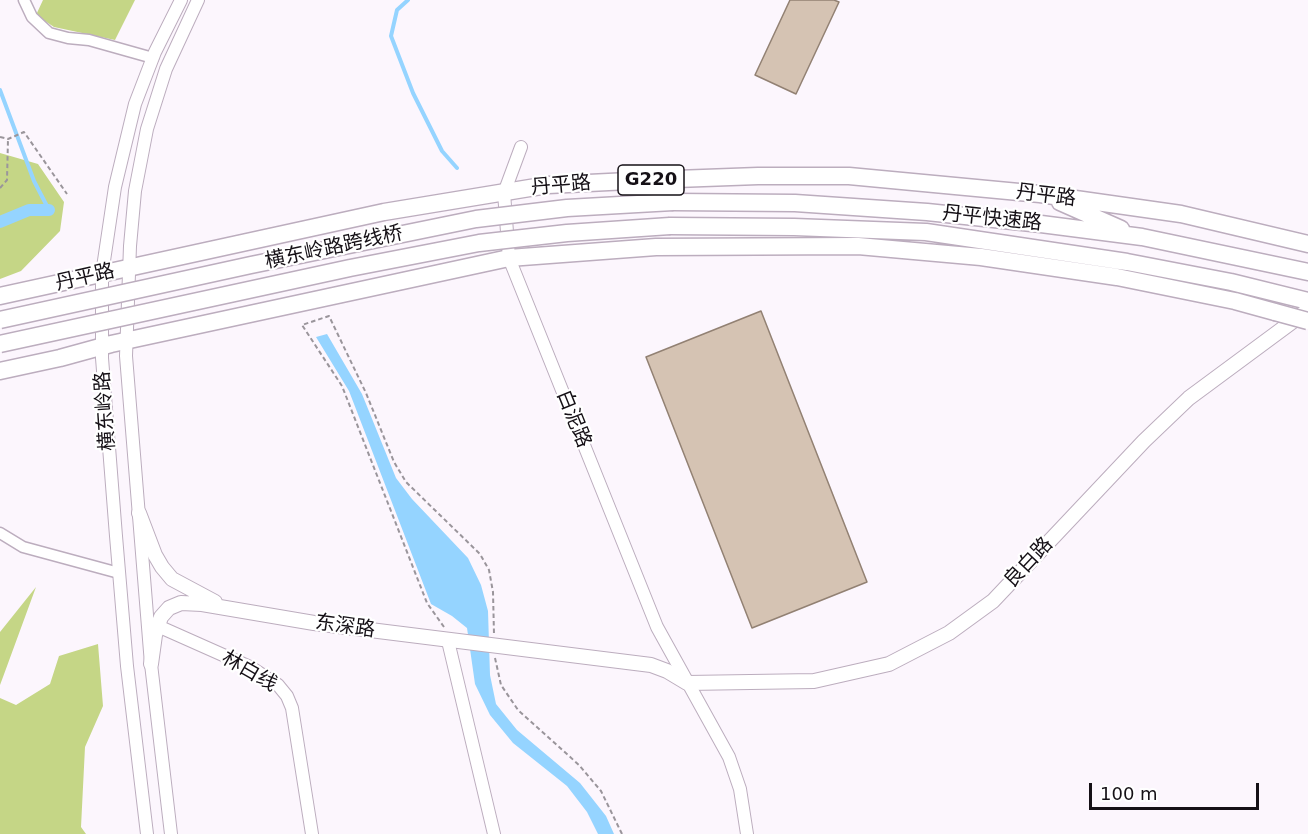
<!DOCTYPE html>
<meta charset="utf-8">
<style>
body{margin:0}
#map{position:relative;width:1308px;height:834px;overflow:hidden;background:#fcf6fd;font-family:"DejaVu Sans",sans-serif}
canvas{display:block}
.scale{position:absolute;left:1089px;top:783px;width:170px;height:27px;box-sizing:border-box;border:3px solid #151016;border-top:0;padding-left:8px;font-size:18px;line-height:21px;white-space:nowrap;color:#151016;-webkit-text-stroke:4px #fff;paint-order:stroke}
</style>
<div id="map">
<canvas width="1308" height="834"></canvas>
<div class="scale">100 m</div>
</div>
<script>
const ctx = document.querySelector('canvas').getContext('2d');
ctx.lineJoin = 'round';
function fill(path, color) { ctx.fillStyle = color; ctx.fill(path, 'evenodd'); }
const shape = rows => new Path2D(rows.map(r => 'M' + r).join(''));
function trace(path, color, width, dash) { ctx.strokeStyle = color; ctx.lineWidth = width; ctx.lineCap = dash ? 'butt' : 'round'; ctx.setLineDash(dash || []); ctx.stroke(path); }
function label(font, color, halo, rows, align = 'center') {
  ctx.font = font + ' "DejaVu Sans","Noto Sans SC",sans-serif'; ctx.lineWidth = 4.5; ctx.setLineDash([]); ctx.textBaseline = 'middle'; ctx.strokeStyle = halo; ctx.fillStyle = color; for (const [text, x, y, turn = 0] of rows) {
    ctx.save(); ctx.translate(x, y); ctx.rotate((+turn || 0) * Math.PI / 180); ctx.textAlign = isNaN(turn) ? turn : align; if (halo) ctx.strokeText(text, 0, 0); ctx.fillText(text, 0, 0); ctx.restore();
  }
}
fill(shape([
 [43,0,135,0,115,40,54,27,36,15],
 [0,153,38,164,64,202,60,231,21,271,0,279],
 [36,587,3,677,0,685,0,632],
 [98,644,103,706,85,747,81,827,86,834,0,834,0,698,16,705,50,684,59,656]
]), '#c5d686');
fill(shape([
 [327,334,362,394,396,478,412,499,468,558,481,585,488,611,490,675,496,704,517,730,580,783,606,816,614,834,598,834,587,812,567,786,513,743,490,715,475,684,467,628,452,616,431,604,349,391,316,337]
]), '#95d4ff');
trace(shape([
 [408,0,397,10,391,36,413,93,442,151,457,168],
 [0,90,34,181,49,210]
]), '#95d4ff', 4);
trace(shape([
 [0,222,29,210,49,210]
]), '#95d4ff', 12);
const building = shape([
 [790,0,834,0,839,2,796,94,755,75,790,0],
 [761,311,867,582,752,628,646,357,761,311]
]);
fill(building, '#d5c3b3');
trace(building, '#928173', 1.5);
const minor = shape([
 [24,0,32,17,49,33,68,38,89,40,153,58],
 [0,533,23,547,119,573]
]);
const tertiary = shape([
 [521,147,504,193,509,258,657,627,729,757,740,789,747,834],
 [151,623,250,667,278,685,287,696,292,708,312,834],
 [448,641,494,834],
 [147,834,127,666,116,536,102,358,102,274,115,187,135,104,155,52,181,0],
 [171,834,151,664,126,356,130,246,135,191,147,129,166,69,198,0]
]);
const secondary = shape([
 [139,513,155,555,162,567,172,579,215,602],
 [151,664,155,635,161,617,169,608,181,603,202,604,314,623,651,665,667,671,687,683,814,681,889,664,949,633,993,601,1144,441,1189,398,1308,310]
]);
const trunk = shape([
 [673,202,795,203,927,212,1041,224,1142,237,1308,272],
 [1060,202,1121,229],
 [670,226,794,227,926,232,1127,262,1231,282,1308,301],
 [0,296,384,212,548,185,649,180,758,176,849,176,1040,194,1181,214,1308,244],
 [0,371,60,358,111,344,509,258,656,247,858,246,981,257,1117,277,1235,301,1275,312]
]);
trace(minor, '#bcadbe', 13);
trace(tertiary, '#bcadbe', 14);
trace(secondary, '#bcadbe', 16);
trace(trunk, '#bcadbe', 19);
trace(shape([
 [0,137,8,139,24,132,67,194],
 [0,188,7,180,8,139],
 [444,627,427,603,342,386,302,325,329,316,366,393,394,462,406,482,480,554,489,570,493,592,494,634],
 [495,658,501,685,518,710,579,765,601,791,622,834]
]), '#9a959b', 2, [4.5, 3]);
trace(minor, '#fff', 10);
trace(tertiary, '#fff', 12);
trace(secondary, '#fff', 14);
trace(trunk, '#fff', 16);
const trunkBridge = shape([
 [1275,312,1308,321],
 [0,320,251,265,476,219,567,208,673,202],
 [0,344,350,268,479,243,567,233,670,226]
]);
trace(trunkBridge, '#bcadbe', 19, []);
trace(trunkBridge, '#fff', 16);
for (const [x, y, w] of [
 [651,180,66]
]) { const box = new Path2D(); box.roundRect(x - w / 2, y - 15, w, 30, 4.5); ctx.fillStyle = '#fff'; ctx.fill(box); trace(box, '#151016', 1.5); }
label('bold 18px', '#151016', null, [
 ["G220",651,180]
]);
label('20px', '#151016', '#fff', [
 ["丹平路",561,186,-5],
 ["丹平路",1046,196,7],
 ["丹平快速路",992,219,6],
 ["横东岭路跨线桥",334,248,-12],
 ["丹平路",85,278,-13],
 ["横东岭路",106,411,-94],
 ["白泥路",573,419,68],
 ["良白路",1029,563,-47],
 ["东深路",345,627,8],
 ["林白线",249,672,30]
]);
</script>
